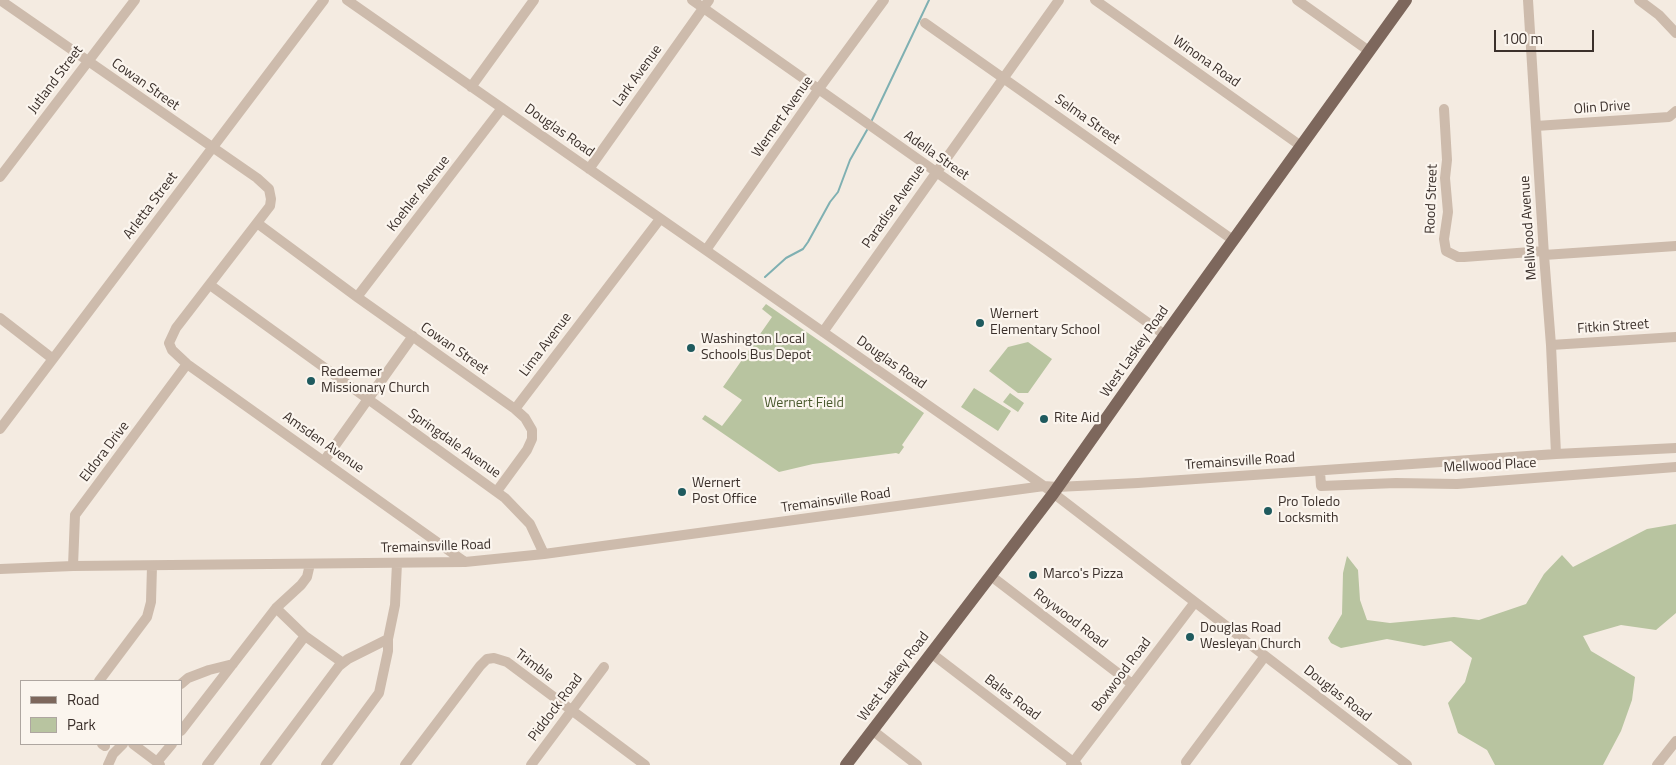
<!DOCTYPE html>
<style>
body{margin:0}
#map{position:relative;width:1676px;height:765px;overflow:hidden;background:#f4ebe1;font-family:"Titillium Web",sans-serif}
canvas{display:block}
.legend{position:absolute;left:20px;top:680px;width:162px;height:65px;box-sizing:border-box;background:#fbf5ee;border:1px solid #aea6a0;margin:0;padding:6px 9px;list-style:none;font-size:15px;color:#3b302b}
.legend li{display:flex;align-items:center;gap:10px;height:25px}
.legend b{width:25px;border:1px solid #aea6a0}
.scale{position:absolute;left:1494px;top:30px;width:100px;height:22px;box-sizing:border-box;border:2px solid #3b302b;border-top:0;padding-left:6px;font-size:15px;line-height:18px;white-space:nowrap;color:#3b302b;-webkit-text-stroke:4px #fbf5ee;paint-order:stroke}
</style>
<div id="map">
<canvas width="1676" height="765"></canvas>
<ul class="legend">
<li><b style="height:6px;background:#7d675c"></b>Road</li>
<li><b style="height:14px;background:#b8c4a0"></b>Park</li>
</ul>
<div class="scale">100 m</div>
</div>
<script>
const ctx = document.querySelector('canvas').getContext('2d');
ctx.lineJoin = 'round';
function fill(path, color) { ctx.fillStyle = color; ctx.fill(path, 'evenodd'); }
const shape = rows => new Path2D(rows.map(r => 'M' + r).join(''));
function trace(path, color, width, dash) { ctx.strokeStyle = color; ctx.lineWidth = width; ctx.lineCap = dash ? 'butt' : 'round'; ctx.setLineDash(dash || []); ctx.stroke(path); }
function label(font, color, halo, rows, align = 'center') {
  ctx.font = font + ' "Titillium Web",sans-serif'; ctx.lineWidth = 4.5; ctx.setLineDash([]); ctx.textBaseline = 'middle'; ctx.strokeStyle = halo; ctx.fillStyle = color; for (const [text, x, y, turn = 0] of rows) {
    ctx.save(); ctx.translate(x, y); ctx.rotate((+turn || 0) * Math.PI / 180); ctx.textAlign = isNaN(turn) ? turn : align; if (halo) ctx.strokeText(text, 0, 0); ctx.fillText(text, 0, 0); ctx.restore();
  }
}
fill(shape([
 [766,304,924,413,902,445,904,447,899,454,896,453,813,464,779,472,702,419,705,415,722,426,742,400,723,387,772,317,762,309],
 [1028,342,1052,359,1028,393,1018,393,989,371,1008,347],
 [974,388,1011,411,998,431,961,407],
 [1010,393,1024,403,1018,412,1003,402],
 [1676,524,1676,613,1656,630,1621,625,1583,636,1591,651,1635,677,1632,700,1621,731,1603,765,1495,765,1487,750,1458,733,1448,703,1465,682,1472,658,1451,641,1424,646,1387,639,1341,648,1331,643,1328,638,1342,614,1343,573,1347,556,1358,570,1360,600,1367,620,1390,623,1454,617,1479,620,1526,604,1544,574,1562,555,1573,567,1647,529]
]), '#b8c4a0');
trace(shape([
 [872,120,929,0],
 [765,277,786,258,803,249,808,242,830,202,838,192,850,160,867,130]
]), '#7fb0b2', 2);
trace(shape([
 [0,0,257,178,269,189,271,199,270,206,176,328,169,343,172,350,187,364,465,562],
 [347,0,1044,486,1407,765],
 [692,0,1047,250,1165,335],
 [1095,0,1301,146],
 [1297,0,1369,51],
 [1528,0,1544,255,1551,345,1556,454],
 [1639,0,1659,15,1676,33],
 [925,23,1233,240],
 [471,87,534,0],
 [1444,109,1447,160,1445,178,1448,212,1444,239,1446,251,1458,257,1464,257,1544,251],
 [1536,126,1669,117,1676,111],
 [589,169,709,0],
 [0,177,135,0],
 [257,223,357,297,515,409],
 [706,250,818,90,884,0],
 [1544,255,1676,246],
 [210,285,505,498,530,524,544,554],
 [357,297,502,108],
 [0,318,53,359],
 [823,332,1059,0],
 [1551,345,1676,337],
 [0,429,324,0],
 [324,461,413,336],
 [1320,471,1321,486,1396,483,1457,484,1676,467],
 [497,491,527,450,532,439,532,430,525,418,515,409,660,219],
 [73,566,75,515,187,364],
 [0,569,73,566,465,562,544,554,1044,486,1057,487,1138,483,1556,454,1676,448],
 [991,576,1132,684],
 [276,608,305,636,343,663],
 [931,653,1077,765],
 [99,681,147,617,151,602,152,566],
 [181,684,188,678,209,670,233,664],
 [872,730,917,765],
 [181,731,276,608,301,585,307,577,310,564],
 [102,744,105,746],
 [133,744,157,762],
 [1186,762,1265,656],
 [108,765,113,754,123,744],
 [160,765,157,762,172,744],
 [207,765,305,636],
 [265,765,339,666,348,659,388,639,395,605,397,563],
 [326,765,379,693,388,651,388,639],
 [405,765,480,666,487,659,494,658,507,662,645,765],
 [531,765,604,667],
 [1071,765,1195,602],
 [1657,765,1676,741]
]), '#cdbbac', 10);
trace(shape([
 [846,765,1053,494,1165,335,1406,0]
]), '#7d675c', 12);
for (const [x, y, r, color] of [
 [980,323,5,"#1f5a5e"],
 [691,348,5,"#1f5a5e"],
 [311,381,5,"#1f5a5e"],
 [1044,419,5,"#1f5a5e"],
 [682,492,5,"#1f5a5e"],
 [1268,511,5,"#1f5a5e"],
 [1033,575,5,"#1f5a5e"],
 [1190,637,5,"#1f5a5e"]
]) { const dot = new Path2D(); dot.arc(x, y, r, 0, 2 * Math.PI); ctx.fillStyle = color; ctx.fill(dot); trace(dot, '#fbf5ee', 2); }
label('14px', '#3b302b', '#fbf5ee', [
 ["Winona Road",1206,62,35],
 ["Lark Avenue",638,76,-54],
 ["Jutland Street",56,80,-53],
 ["Cowan Street",145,85,35],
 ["Olin Drive",1602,108,-4],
 ["Wernert Avenue",783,117,-55],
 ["Selma Street",1087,120,35],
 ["Douglas Road",559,131,35],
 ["Adella Street",936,156,35],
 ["Koehler Avenue",419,194,-52],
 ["Rood Street",1432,199,-88],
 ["Arletta Street",151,206,-53],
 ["Paradise Avenue",894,207,-55],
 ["Mellwood Avenue",1529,228,-94],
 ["Fitkin Street",1613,327,-4],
 ["Lima Avenue",546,345,-53],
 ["Cowan Street",454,349,35],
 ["West Laskey Road",1135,352,-55],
 ["Douglas Road",891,363,35],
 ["Amsden Avenue",323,443,35],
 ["Springdale Avenue",454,444,35],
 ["Eldora Drive",105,452,-53],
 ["Tremainsville Road",1240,462,-4],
 ["Mellwood Place",1490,466,-3],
 ["Tremainsville Road",836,501,-8],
 ["Tremainsville Road",436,547,-2],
 ["Roywood Road",1070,619,37],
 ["Trimble",534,666,37],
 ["Boxwood Road",1122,675,-53],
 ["West Laskey Road",894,677,-53],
 ["Douglas Road",1337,694,38],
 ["Bales Road",1012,698,37],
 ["Piddock Road",556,708,-53]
]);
label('14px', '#3b302b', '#fbf5ee', [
 ["Wernert",990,315],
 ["Elementary School",990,331],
 ["Washington Local",701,340],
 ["Schools Bus Depot",701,356],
 ["Redeemer",321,373],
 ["Missionary Church",321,389],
 ["Rite Aid",1054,419],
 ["Wernert",692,484],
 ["Post Office",692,500],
 ["Pro Toledo",1278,503],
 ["Locksmith",1278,519],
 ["Marco's Pizza",1043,575],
 ["Douglas Road",1200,629],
 ["Wesleyan Church",1200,645]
], 'left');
label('14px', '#4a5a2e', '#fbf5ee', [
 ["Wernert Field",804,404]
]);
</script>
